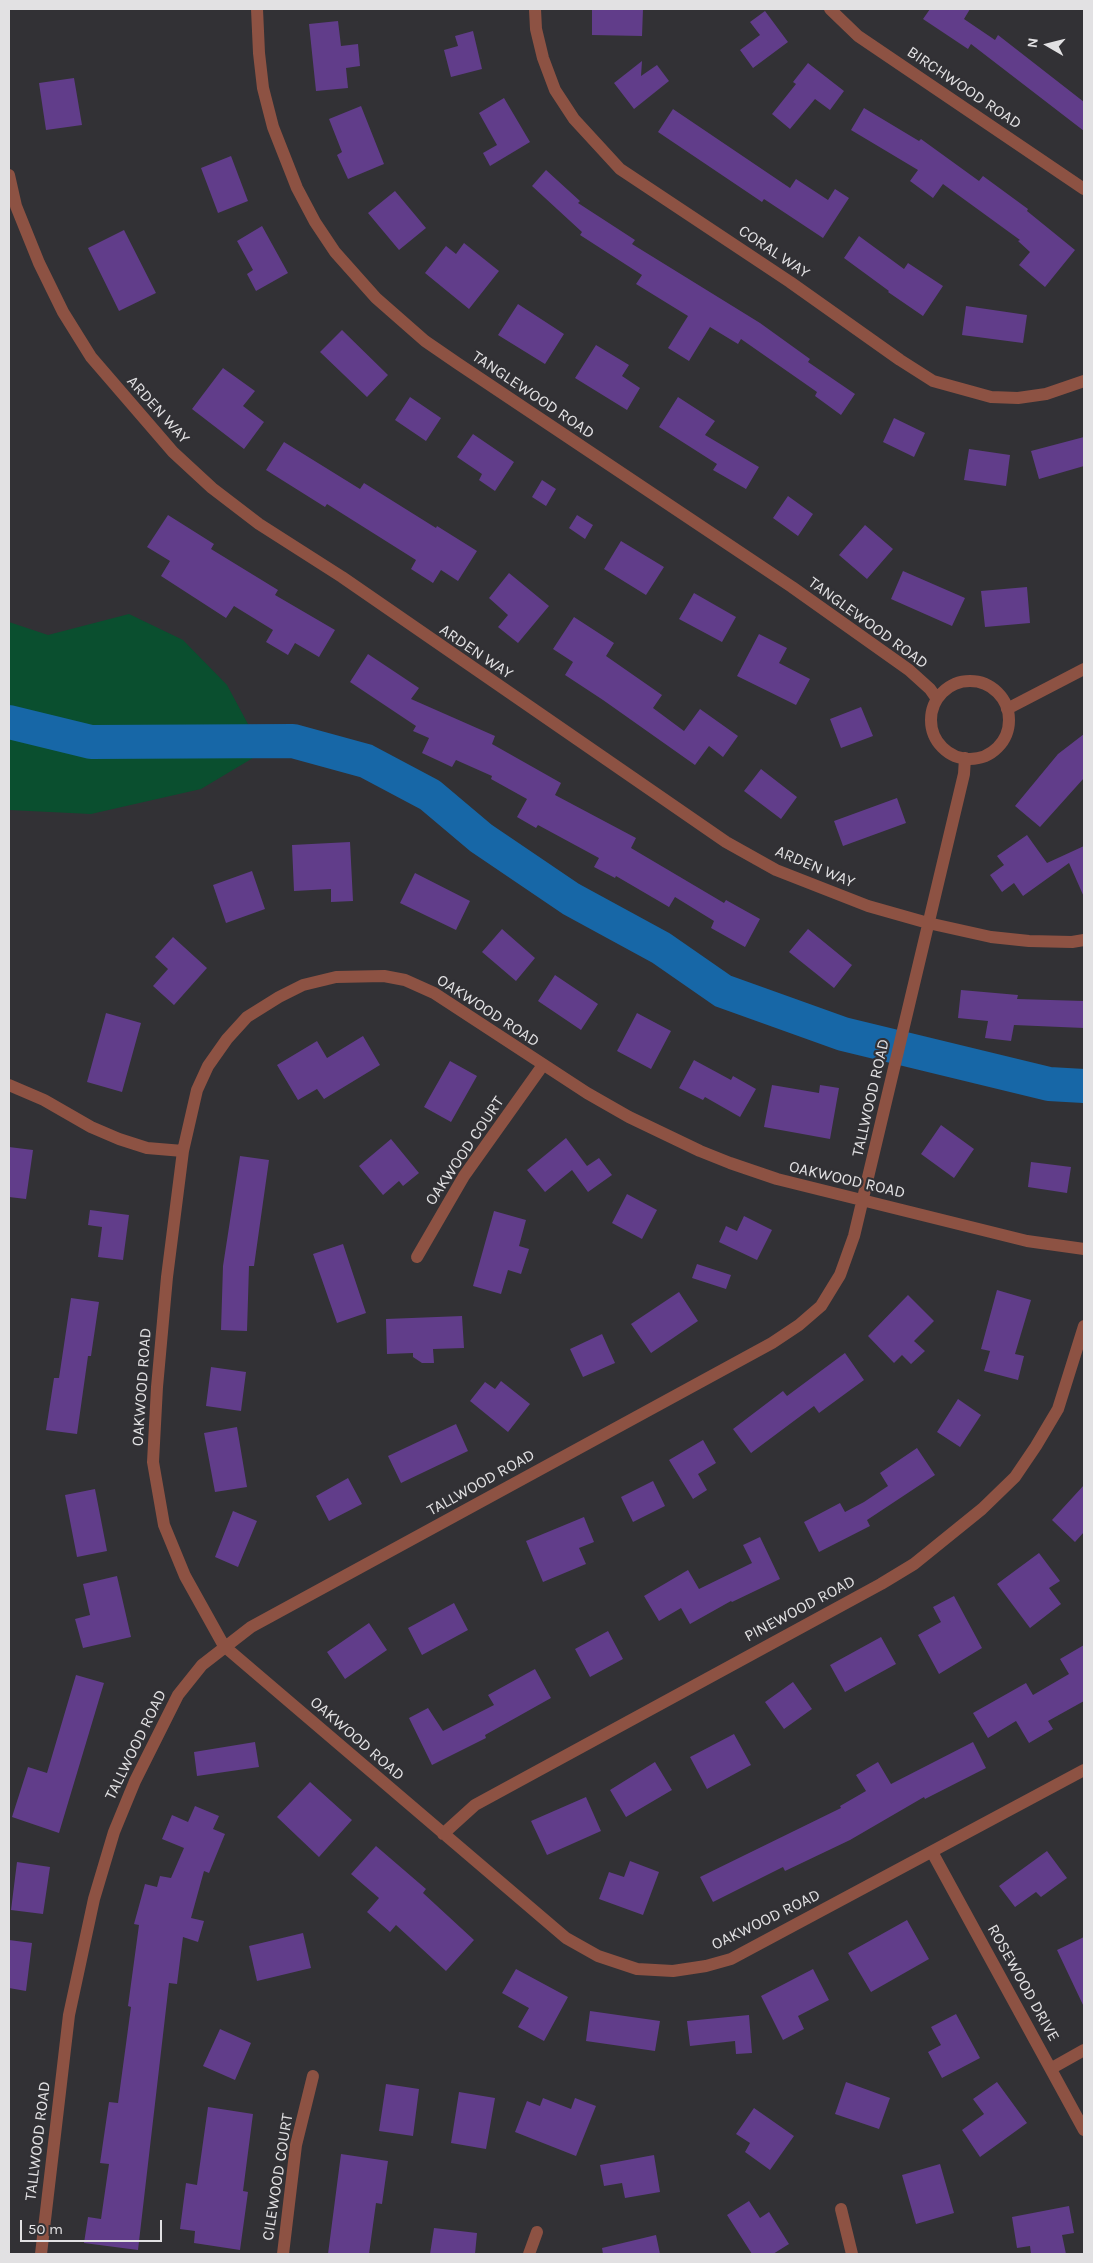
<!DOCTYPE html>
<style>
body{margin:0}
#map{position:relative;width:1093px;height:2263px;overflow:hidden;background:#323135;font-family:Karla,sans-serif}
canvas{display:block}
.frame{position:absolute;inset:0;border:10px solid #e2e1e3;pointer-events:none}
.north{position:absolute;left:1023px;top:20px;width:50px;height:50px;-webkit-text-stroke:4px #323135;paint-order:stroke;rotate:278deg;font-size:14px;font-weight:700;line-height:20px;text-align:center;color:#e2e1e3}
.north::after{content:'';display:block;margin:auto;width:18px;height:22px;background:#e2e1e3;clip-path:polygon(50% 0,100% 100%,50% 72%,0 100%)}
.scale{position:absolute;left:20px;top:2220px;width:142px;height:22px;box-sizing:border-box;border:2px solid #e2e1e3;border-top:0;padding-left:6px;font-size:15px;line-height:18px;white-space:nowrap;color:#e2e1e3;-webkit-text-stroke:4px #323135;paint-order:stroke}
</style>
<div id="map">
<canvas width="1093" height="2263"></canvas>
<div class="frame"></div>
<div class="north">N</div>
<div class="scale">50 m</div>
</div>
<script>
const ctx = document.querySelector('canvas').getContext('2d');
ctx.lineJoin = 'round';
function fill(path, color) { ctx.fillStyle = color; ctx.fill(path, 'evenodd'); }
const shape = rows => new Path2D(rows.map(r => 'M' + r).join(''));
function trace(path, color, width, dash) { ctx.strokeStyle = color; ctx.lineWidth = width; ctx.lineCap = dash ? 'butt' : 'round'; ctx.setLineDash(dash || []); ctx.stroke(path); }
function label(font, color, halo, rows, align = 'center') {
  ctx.font = font + ' Karla,sans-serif'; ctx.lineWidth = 4.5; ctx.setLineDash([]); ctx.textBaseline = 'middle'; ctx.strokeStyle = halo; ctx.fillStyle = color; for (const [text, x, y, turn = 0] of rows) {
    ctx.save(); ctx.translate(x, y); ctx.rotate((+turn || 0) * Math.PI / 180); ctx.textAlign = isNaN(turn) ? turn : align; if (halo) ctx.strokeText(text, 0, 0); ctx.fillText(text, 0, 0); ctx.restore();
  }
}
fill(shape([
 [129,614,183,640,227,685,263,752,201,789,91,814,9,810,9,622,48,635]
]), '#0a4f2f');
trace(shape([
 [9,722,91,742,293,741,366,761,430,795,481,838,571,899,661,948,723,991,843,1034,1049,1084,1084,1086]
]), '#1767a7', 34);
fill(shape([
 [592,9,643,9,642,36,592,35],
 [930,9,970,9,964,19,995,40,998,35,1084,102,1084,131,971,44,968,49,923,19],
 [765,11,788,42,753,68,740,50,760,35,750,22],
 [338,21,341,46,358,44,360,66,346,68,348,88,316,91,309,24],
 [473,31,482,69,451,77,444,50,458,46,455,36],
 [642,61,641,76,657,65,669,81,634,109,614,83],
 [808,63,844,91,830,110,815,99,790,129,772,114,796,84,793,82],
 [74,78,82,125,46,130,39,83],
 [504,98,530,142,490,166,483,153,497,145,479,113],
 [361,106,384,164,348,179,337,155,342,152,329,119],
 [864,108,919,141,921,139,979,181,983,176,1028,209,1027,211,1075,250,1045,287,1019,265,1030,252,1018,241,1020,240,943,184,933,198,910,181,918,170,851,130],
 [673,109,790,188,796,179,828,200,835,189,849,198,823,238,764,199,762,202,658,132],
 [231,156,248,201,218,213,201,168],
 [546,170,580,201,578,203,635,240,632,244,760,323,810,359,808,362,855,394,841,415,815,396,817,392,741,339,738,344,710,327,689,361,668,348,688,316,636,284,642,275,580,235,582,232,532,186],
 [395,191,426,228,399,250,368,213],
 [262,226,288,273,256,291,247,274,253,270,237,241],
 [124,230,156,293,119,311,88,248],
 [859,236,904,269,908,263,943,286,923,316,888,292,889,291,844,258],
 [464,243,499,271,469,309,425,273,446,246,456,254],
 [518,304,564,334,545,364,498,335],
 [966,306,1027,315,1023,343,962,335],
 [342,330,388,375,367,397,320,352],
 [596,345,629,365,622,376,640,388,627,410,575,378],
 [223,368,255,391,243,406,264,422,244,449,192,409],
 [410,397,441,418,426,441,395,420],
 [678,397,715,421,705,435,759,467,746,489,713,470,717,464,659,427],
 [894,418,925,433,914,457,883,442],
 [473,434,514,462,495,491,479,480,482,474,457,457],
 [1084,437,1084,466,1039,479,1031,451],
 [284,442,360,489,364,483,436,528,437,526,477,551,458,581,441,570,433,583,411,569,416,560,327,504,325,507,266,470],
 [969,449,1010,455,1006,486,964,480],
 [542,480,556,489,546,506,532,497],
 [788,496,813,514,798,536,773,518],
 [168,515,214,544,211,549,278,590,275,595,335,630,319,657,295,643,288,655,266,642,273,630,234,606,226,618,161,576,170,561,147,547],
 [577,515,593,525,585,539,569,528],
 [865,525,893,549,867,579,839,555],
 [621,541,664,567,646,595,604,569],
 [903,571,965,598,952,626,891,599],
 [509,573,549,606,518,643,498,627,508,615,489,598],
 [1027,587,1030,623,985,627,981,591],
 [694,593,736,617,722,642,679,619],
 [574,617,614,643,606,656,662,695,653,708,684,731,700,709,738,736,723,757,709,746,695,765,603,700,565,675,573,662,553,649],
 [759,634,787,648,779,663,810,679,796,705,737,676],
 [368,654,419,688,411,699,495,736,492,744,561,783,555,795,636,838,631,848,724,903,726,900,760,919,745,947,711,928,714,921,675,897,669,907,616,876,615,878,594,867,599,858,538,825,536,828,517,817,527,799,491,779,492,776,456,760,452,767,422,753,429,738,413,731,416,726,350,682],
 [861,707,873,736,841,748,830,719],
 [1084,734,1084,778,1040,827,1015,806,1058,754],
 [761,769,797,797,781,819,744,791],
 [897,798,906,823,843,846,834,821],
 [1027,835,1047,863,1084,846,1084,897,1069,863,1023,896,1014,883,1002,892,990,875,1004,865,997,856],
 [350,842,353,901,331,902,331,889,294,891,292,845],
 [252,871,265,909,226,923,213,885],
 [415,873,470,901,456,930,400,903],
 [502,929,535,958,516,981,482,952],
 [808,929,852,965,834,988,789,952],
 [173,937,207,968,174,1005,153,986,168,969,155,957],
 [555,975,598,1004,581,1030,538,1001],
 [961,990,1018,995,1017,999,1084,1001,1084,1028,1014,1025,1011,1041,985,1038,988,1021,958,1018],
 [106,1013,141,1023,122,1092,87,1082],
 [637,1013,671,1031,651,1069,617,1051],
 [363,1036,380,1065,324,1099,317,1089,298,1100,277,1065,317,1041,327,1058],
 [694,1060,731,1080,733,1076,756,1089,740,1117,705,1097,703,1100,679,1088],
 [450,1061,477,1076,451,1122,424,1107],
 [772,1085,819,1093,820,1085,839,1088,830,1139,764,1127],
 [941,1125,974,1149,954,1178,921,1154],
 [566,1138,587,1166,599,1158,612,1175,588,1192,572,1170,545,1192,527,1170],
 [391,1139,419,1173,403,1186,399,1181,383,1195,359,1166],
 [9,1147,33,1150,26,1199,9,1197],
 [240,1156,269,1160,254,1266,249,1266,247,1331,221,1330,223,1266],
 [1031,1162,1071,1167,1067,1193,1028,1187],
 [627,1194,657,1210,642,1239,612,1223],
 [90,1210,129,1215,123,1260,98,1257,102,1227,88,1225],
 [494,1211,526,1220,519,1246,529,1249,521,1274,508,1270,501,1294,473,1286],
 [744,1216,772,1230,757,1260,719,1242,726,1226,737,1231],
 [343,1244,366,1313,337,1323,313,1254],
 [697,1264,731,1275,726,1289,692,1278],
 [997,1290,1031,1300,1015,1354,1024,1356,1018,1380,984,1371,990,1351,981,1349],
 [679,1292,698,1321,651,1353,631,1324],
 [908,1295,934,1321,914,1341,925,1351,911,1364,902,1355,894,1363,868,1336],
 [71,1298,99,1302,91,1356,88,1356,77,1434,46,1430,54,1378,59,1378],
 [462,1316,464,1348,433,1349,434,1363,422,1363,413,1357,413,1353,387,1354,386,1319],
 [602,1334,615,1363,583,1377,570,1349],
 [845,1353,864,1380,819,1413,814,1406,751,1453,733,1429,783,1391,787,1396],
 [211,1367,246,1372,241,1411,206,1406],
 [501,1381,530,1404,508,1432,470,1401,485,1382,495,1389],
 [958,1399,981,1415,960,1447,937,1432],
 [456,1424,468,1451,401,1483,388,1456],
 [237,1427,247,1487,215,1492,204,1433],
 [703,1440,716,1463,698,1474,707,1490,693,1499,669,1460],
 [917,1448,935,1475,867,1520,870,1526,819,1552,804,1522,840,1503,845,1512,864,1502,888,1486,880,1473],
 [348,1478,362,1504,329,1521,316,1496],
 [653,1481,665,1506,633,1522,621,1497],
 [1084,1485,1084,1532,1075,1542,1052,1520],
 [95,1489,107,1551,77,1557,65,1495],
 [233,1511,257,1521,238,1567,215,1557],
 [584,1517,594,1542,579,1548,586,1564,543,1582,526,1541],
 [760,1537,780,1579,732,1602,731,1601,690,1624,681,1608,659,1621,644,1596,688,1570,699,1589,752,1563,743,1545],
 [1039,1553,1060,1581,1049,1588,1061,1604,1030,1628,997,1584],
 [117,1576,131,1637,83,1648,75,1619,90,1615,83,1584],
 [954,1596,982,1648,939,1674,918,1635,941,1622,933,1607],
 [454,1603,468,1630,422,1655,408,1628],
 [369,1623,387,1650,345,1679,327,1652],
 [608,1631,623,1659,590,1677,575,1649],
 [881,1637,896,1664,845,1692,830,1665],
 [1084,1645,1084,1701,1048,1721,1053,1729,1029,1743,1016,1721,988,1738,973,1713,1026,1683,1033,1695,1069,1674,1060,1659],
 [535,1669,551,1698,485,1735,486,1738,432,1765,409,1718,428,1708,443,1731,494,1705,488,1695],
 [76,1675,104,1683,59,1833,12,1817,28,1767,47,1773],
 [793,1682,812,1709,784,1729,765,1702],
 [734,1734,751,1765,707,1789,690,1757],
 [255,1742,259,1767,197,1776,194,1752],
 [973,1742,986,1768,925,1799,924,1797,850,1840,785,1871,783,1867,713,1902,700,1877,841,1808,840,1806,866,1791,856,1775,878,1762,891,1784],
 [655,1762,672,1790,626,1817,610,1790],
 [310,1782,352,1820,319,1857,277,1817],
 [586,1797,601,1831,547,1855,531,1821],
 [195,1806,219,1816,213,1829,225,1834,209,1873,204,1871,191,1918,204,1921,198,1942,183,1937,177,1984,169,1983,138,2250,84,2243,88,2217,101,2219,109,2164,100,2163,109,2102,118,2103,131,2007,128,2006,139,1925,134,1924,145,1884,157,1887,160,1876,171,1878,184,1848,162,1839,172,1815,188,1822],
 [376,1846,426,1889,423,1893,474,1940,446,1971,396,1925,390,1932,367,1912,379,1898,351,1874],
 [1047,1851,1067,1878,1041,1897,1036,1892,1015,1907,999,1886],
 [630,1861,659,1872,643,1915,599,1899,609,1872,624,1877],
 [17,1862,50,1867,43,1914,11,1910],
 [907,1920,929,1959,871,1992,848,1953],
 [303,1933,311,1968,257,1981,249,1946],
 [1084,1937,1084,2007,1057,1950],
 [9,1940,32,1943,26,1991,9,1988],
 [516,1969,568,1997,544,2041,518,2027,529,2008,502,1993],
 [813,1969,829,2000,798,2016,804,2029,783,2040,761,1996],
 [590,2011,660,2021,655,2051,586,2041],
 [956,2014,980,2058,942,2078,928,2052,941,2045,931,2027],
 [749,2015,752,2053,736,2054,735,2041,690,2046,687,2021],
 [220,2029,251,2043,235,2080,203,2066],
 [846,2082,890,2098,879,2129,835,2114],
 [997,2082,1027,2123,980,2157,962,2130,984,2114,973,2099],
 [386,2084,419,2089,413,2136,379,2131],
 [459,2092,495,2098,486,2149,451,2143],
 [543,2098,571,2109,575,2098,596,2106,576,2156,515,2132,527,2101,540,2106],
 [208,2107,253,2114,243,2191,248,2192,240,2250,194,2243,195,2231,180,2229,186,2183,197,2185],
 [754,2108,794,2136,770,2170,745,2152,750,2143,736,2134],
 [341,2154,388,2161,382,2204,376,2203,369,2254,328,2254],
 [654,2155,660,2192,625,2198,622,2183,604,2186,600,2165],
 [940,2164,954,2213,916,2224,902,2175],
 [749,2201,760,2218,769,2212,789,2244,773,2254,752,2254,727,2215],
 [1069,2206,1074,2233,1062,2235,1066,2254,1031,2254,1030,2246,1017,2248,1012,2217],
 [434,2228,477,2233,475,2254,430,2254],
 [656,2235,660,2254,603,2254,602,2248]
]), '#613d8a');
trace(shape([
 [257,9,259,53,263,88,273,127,297,188,315,222,335,252,376,298,425,341,457,363,792,587,909,670,930,689,937,699],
 [535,9,536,29,543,58,555,90,574,119,620,169,790,282,900,360,933,381,991,397,1018,398,1046,394,1084,381],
 [830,9,858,36,1084,189],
 [9,175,16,206,39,263,63,312,91,357,173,452,212,488,259,524,342,577,726,842,776,870,868,906,928,923,991,937,1029,941,1072,942,1084,940],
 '931 720a39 39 0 1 1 78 0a39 39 0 1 1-78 0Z',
 [1007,709,1084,669],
 [9,1085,44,1100,91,1127,119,1139,147,1148,183,1151],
 [1084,1249,1027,1241,777,1179,730,1163,700,1151,629,1117,587,1093,434,993,405,980,384,976,336,977,303,985,279,997,247,1017,227,1039,208,1066,197,1090,183,1151,167,1277,157,1387,153,1462,164,1525,185,1576,224,1646,566,1938,598,1956,637,1969,673,1971,706,1966,731,1959,1084,1770],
 [417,1257,464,1176,543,1065],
 [443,1834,475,1805,881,1584,914,1564,982,1509,1015,1477,1036,1446,1058,1409,1084,1326],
 [932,1852,1084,2130],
 [1052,2068,1084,2050],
 [841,2209,852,2254],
 [41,2254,69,2015,94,1899,114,1832,135,1781,178,1695,202,1665,251,1627,772,1343,799,1325,821,1306,840,1275,854,1236,964,774,965,758],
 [283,2254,296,2145,313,2076],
 [529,2254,537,2232]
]), '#8d5243', 12);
label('16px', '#e2e1e3', '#323135', [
 ["BIRCHWOOD ROAD",964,88,34],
 ["CORAL WAY",774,252,34],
 ["TANGLEWOOD ROAD",533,395,34],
 ["ARDEN WAY",158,410,48],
 ["TANGLEWOOD ROAD",868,623,36],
 ["ARDEN WAY",476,652,34],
 ["ARDEN WAY",815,867,23],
 ["OAKWOOD ROAD",488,1011,33],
 ["TALLWOOD ROAD",871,1098,-77],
 ["OAKWOOD COURT",465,1151,-56],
 ["OAKWOOD ROAD",847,1180,13],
 ["OAKWOOD ROAD",142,1387,-86],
 ["TALLWOOD ROAD",481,1483,-29],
 ["PINEWOOD ROAD",800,1609,-28],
 ["OAKWOOD ROAD",357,1739,41],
 ["TALLWOOD ROAD",136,1745,-64],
 ["OAKWOOD ROAD",766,1920,-26],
 ["ROSEWOOD DRIVE",1023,1983,61],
 ["TALLWOOD ROAD",38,2141,-83],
 ["CILEWOOD COURT",278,2177,-81]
]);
</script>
